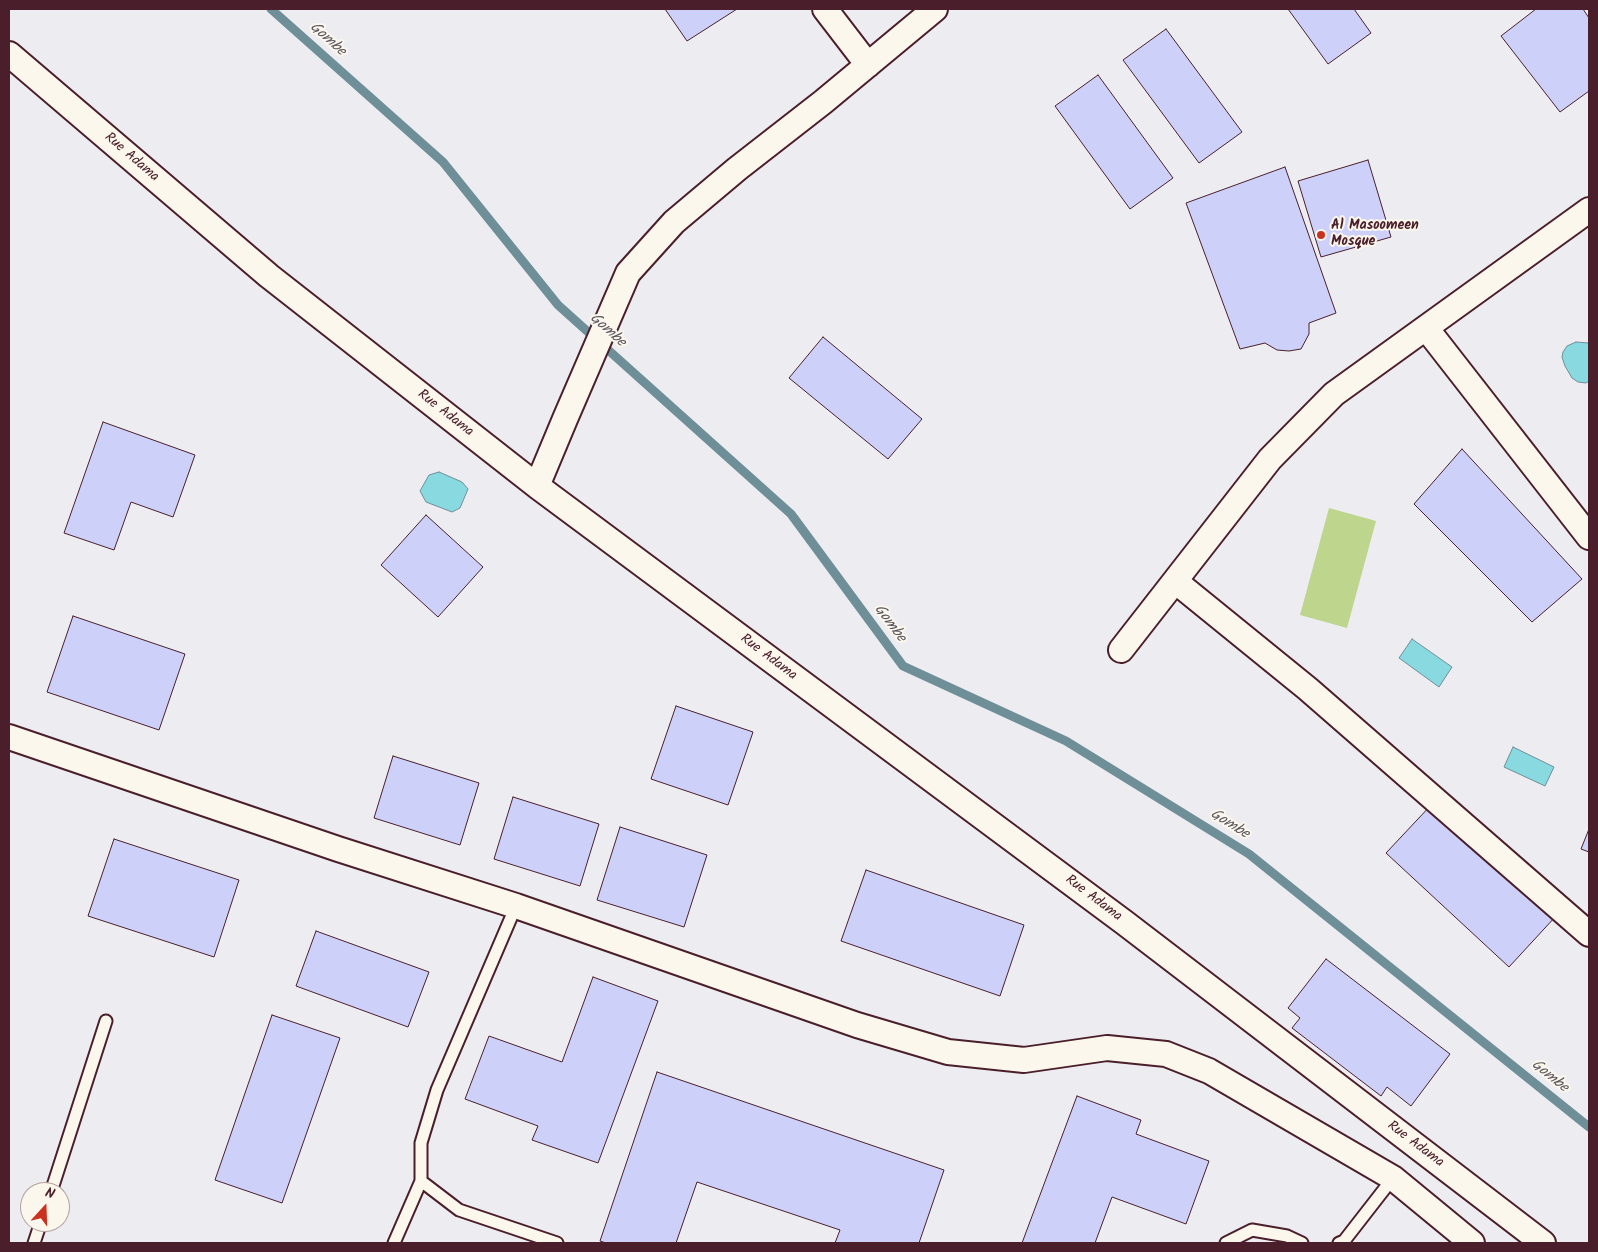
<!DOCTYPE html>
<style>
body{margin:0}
#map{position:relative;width:1598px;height:1252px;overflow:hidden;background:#edecf0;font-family:Kalam,sans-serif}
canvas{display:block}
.frame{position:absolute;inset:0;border:10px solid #4a1f2b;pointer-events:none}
.north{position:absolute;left:20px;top:1182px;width:50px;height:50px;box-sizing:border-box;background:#fbf7ec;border:1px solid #b4a19f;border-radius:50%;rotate:20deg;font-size:14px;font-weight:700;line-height:20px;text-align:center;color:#4a1f2b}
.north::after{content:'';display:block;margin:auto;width:18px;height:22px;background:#c8321e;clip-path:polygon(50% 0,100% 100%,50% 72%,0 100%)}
</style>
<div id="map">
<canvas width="1598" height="1252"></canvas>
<div class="frame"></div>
<div class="north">N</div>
</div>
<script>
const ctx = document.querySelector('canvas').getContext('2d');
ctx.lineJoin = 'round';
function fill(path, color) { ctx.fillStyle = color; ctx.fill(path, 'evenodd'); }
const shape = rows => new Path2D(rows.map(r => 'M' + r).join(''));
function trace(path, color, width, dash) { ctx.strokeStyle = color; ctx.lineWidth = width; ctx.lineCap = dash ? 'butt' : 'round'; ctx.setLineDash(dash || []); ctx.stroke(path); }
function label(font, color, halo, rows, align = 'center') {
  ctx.font = font + ' Kalam,sans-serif'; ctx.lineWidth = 4; ctx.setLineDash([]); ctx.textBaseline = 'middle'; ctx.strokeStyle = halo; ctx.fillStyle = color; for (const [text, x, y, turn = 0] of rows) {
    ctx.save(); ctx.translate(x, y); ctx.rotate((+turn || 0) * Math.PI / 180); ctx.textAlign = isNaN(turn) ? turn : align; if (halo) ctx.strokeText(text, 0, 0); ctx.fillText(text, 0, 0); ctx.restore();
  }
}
fill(shape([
 [1329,508,1376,521,1347,628,1300,615]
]), '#bdd58c');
const water = shape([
 [1576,342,1589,343,1589,381,1586,383,1578,382,1572,378,1565,366,1562,357,1563,352,1567,346,1576,342],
 [439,472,462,482,468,489,460,508,452,512,426,502,420,491,429,475,439,472],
 [1412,639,1452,667,1439,687,1399,658,1412,639],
 [1513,747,1554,767,1545,786,1504,767,1513,747]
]);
fill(water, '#88d9e0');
trace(water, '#6f8f98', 1);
trace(shape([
 [271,9,443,162,558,305,791,514,903,666,1066,741,1249,854,1589,1127]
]), '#6f8f98', 9);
const building = shape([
 [665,9,737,9,687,41,665,9],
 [1288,9,1354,9,1371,33,1328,64,1288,9],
 [1536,9,1583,9,1589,18,1589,91,1560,112,1501,36,1536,9],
 [1166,29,1242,132,1199,163,1123,60,1166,29],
 [1098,75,1173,178,1130,209,1055,106,1098,75],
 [1368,160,1391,237,1321,257,1298,181,1368,160],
 [1285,167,1336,313,1309,323,1309,334,1301,349,1289,351,1277,350,1265,343,1240,349,1186,203,1285,167],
 [823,337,922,419,888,459,789,378,823,337],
 [103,422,195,455,173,517,131,502,114,550,64,533,103,422],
 [1462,449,1582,579,1532,622,1414,504,1462,449],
 [426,515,483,567,438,617,381,565,426,515],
 [73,616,185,654,159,730,47,692,73,616],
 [676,706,753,732,728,805,651,779,676,706],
 [393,756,479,783,460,845,374,818,393,756],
 [513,797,599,824,580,886,494,859,513,797],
 [1433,803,1556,916,1509,967,1386,853,1433,803],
 [620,827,707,855,684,927,597,900,620,827],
 [1589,829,1589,852,1581,849,1589,829],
 [114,839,239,880,214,957,88,916,114,839],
 [866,870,1024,925,1000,996,841,941,866,870],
 [316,931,429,972,408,1027,296,986,316,931],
 [1326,959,1450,1054,1411,1106,1387,1087,1381,1096,1292,1028,1300,1018,1288,1008,1326,959],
 [593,977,658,1001,598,1163,532,1140,538,1126,465,1099,489,1036,562,1062,593,977],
 [272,1015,340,1038,282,1203,215,1180,272,1015],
 [657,1072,944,1170,919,1243,835,1243,840,1230,697,1182,676,1243,606,1243,600,1241,657,1072],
 [1077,1096,1141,1120,1136,1134,1209,1161,1186,1224,1112,1197,1095,1243,1022,1243,1077,1096]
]);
fill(building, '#cdd1fa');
trace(building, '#4a1f2b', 1);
const lane = shape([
 [516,906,437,1090,421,1143,421,1181,459,1210,557,1243],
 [51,1192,106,1021],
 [34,1243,41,1222],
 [394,1243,421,1181],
 [1226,1243,1252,1230,1287,1236,1302,1243],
 [1339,1243,1344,1241,1393,1178]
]);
const street = shape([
 [825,9,868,65],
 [9,54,269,276,537,486,1125,923,1543,1243],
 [1426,328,1589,537],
 [537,486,565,419,628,273,674,222,737,169,823,102,935,9],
 [1175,581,1308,689,1589,934],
 [1121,650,1270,459,1334,394,1589,210],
 [9,737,338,849,516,906,857,1025,948,1052,1024,1060,1107,1048,1166,1054,1209,1071,1393,1178,1472,1243]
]);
trace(lane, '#4a1f2b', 15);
trace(street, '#4a1f2b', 28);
trace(lane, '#fbf7ec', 11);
trace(street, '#fbf7ec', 24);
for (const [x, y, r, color] of [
 [1321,235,5,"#c8321e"]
]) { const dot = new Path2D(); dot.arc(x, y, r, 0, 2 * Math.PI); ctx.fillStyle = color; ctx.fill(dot); trace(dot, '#fbf7ec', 2); }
label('14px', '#4a1f2b', '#fbf7ec', [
 ["Rue Adama",131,158,41],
 ["Rue Adama",445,414,38],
 ["Rue Adama",768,658,37],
 ["Rue Adama",1093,899,37],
 ["Rue Adama",1415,1145,37]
]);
label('bold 14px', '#4a1f2b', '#fbf7ec', [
 ["Al Masoomeen",1331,227],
 ["Mosque",1331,243]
], 'left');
label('italic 15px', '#5d5761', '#fbf7ec', [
 ["Gombe",327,40,42],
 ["Gombe",607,331,42],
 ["Gombe",889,624,53],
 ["Gombe",1229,825,32],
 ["Gombe",1549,1077,39]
]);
</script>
